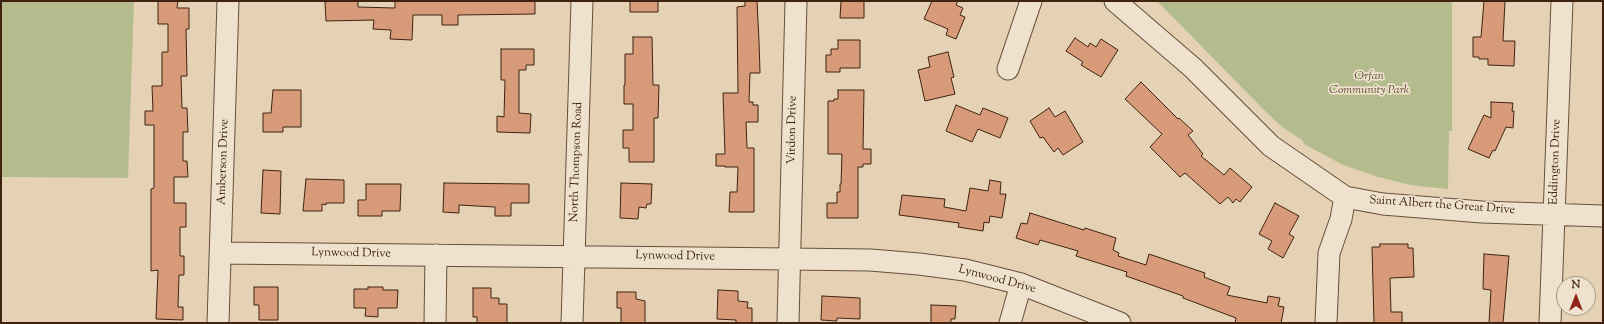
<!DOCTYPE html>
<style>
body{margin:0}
#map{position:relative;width:1604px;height:324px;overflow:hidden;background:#e5d2b5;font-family:"Sorts Mill Goudy",serif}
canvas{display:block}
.frame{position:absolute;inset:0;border:2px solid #3f2310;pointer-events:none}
.north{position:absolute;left:1556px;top:276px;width:40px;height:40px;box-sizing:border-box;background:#eee2cf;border:1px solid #a89683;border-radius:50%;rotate:0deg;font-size:11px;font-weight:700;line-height:16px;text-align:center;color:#3f2310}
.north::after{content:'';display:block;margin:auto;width:14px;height:18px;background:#8f2418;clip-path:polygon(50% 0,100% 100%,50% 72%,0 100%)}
</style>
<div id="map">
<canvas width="1604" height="324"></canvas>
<div class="frame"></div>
<div class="north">N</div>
</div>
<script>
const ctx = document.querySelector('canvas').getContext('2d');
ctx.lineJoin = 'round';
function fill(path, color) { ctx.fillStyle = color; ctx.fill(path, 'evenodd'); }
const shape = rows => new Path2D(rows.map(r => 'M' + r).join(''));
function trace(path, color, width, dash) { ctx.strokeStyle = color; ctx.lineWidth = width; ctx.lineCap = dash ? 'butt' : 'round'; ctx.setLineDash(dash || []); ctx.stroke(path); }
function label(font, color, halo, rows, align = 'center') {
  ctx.font = font + ' "Sorts Mill Goudy",serif'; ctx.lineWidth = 3.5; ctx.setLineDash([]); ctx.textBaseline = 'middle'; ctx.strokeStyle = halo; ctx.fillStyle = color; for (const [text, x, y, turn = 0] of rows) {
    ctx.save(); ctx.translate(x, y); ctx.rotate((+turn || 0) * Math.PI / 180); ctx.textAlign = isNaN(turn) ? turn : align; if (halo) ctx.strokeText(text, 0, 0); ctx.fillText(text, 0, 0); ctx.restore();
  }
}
fill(shape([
 [1,1,134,1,128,178,1,177],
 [1157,1,1452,1,1452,131,1449,131,1448,189,1410,185,1378,177,1343,165,1304,144,1302,140,1282,127,1265,111]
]), '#b4bc8d');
const building = shape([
 [158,1,178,1,177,8,189,8,189,29,186,29,187,76,181,76,182,108,187,108,188,132,183,132,183,161,187,161,188,177,174,177,174,203,186,203,186,227,180,227,180,256,184,256,184,275,179,275,178,307,183,307,183,320,156,319,158,270,151,271,151,189,154,188,154,125,145,125,145,111,153,111,152,86,162,86,162,52,168,52,168,24,158,24,158,1],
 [330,1,358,1,358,7,395,8,395,1,535,1,535,14,458,15,458,25,442,25,442,15,413,15,412,40,390,39,391,30,373,29,374,20,326,21,325,2,330,1],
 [630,1,658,1,658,12,630,12,630,1],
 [745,1,757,1,759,41,760,73,750,73,749,102,753,102,753,105,758,105,758,122,746,122,747,148,754,148,754,212,729,212,730,192,737,192,738,167,725,167,725,166,716,166,716,154,725,154,723,93,738,93,737,7,745,6,745,1],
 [841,1,864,1,864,18,840,18,841,1],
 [932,1,958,1,956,5,963,8,960,15,965,17,956,39,946,35,948,29,924,19,932,1],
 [1484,1,1505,1,1503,41,1515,41,1514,66,1488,65,1488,59,1479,59,1479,57,1473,57,1473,37,1481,37,1484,1],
 [633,37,652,37,653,85,659,85,658,118,654,118,654,162,629,162,629,148,623,148,623,130,633,130,633,104,624,104,624,85,625,85,625,54,633,54,633,37],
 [1075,38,1088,47,1090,43,1096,47,1101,39,1118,50,1101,77,1081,65,1083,62,1066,51,1075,38],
 [838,40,860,40,860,68,840,68,840,72,826,72,826,55,831,55,831,49,838,49,838,40],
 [501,49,534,49,534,65,526,65,526,70,519,70,519,113,531,114,530,133,497,132,497,116,504,117,505,80,501,80,501,49],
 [948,52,954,77,951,78,955,94,925,101,918,70,930,67,928,57,948,52],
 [1141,82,1178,119,1179,118,1193,131,1188,135,1203,154,1201,156,1224,175,1230,168,1252,187,1240,202,1236,199,1233,203,1228,197,1220,204,1185,173,1180,177,1150,147,1162,134,1125,99,1141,82],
 [273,90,301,90,301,127,283,127,283,132,263,132,263,113,271,113,273,90],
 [838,90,864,90,863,149,871,149,871,164,863,164,863,167,858,167,858,218,827,218,827,203,837,203,837,192,840,192,840,184,841,184,842,154,828,154,828,101,834,101,834,99,838,99,838,90],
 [1491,102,1513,103,1512,111,1514,111,1513,128,1506,127,1495,151,1493,150,1489,158,1468,149,1484,115,1491,118,1491,102],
 [956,105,980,115,983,108,1008,118,1000,138,978,129,972,142,946,131,956,105],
 [1049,108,1055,117,1065,111,1083,142,1063,155,1058,148,1054,152,1043,137,1040,138,1030,121,1049,108],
 [263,170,281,171,280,214,261,213,263,170],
 [306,179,344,180,344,203,326,203,326,205,322,204,322,211,303,211,306,179],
 [990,180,1001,182,1000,194,1006,194,1002,218,990,216,989,223,984,222,983,231,958,227,959,223,899,215,902,195,945,199,944,207,966,211,970,188,988,191,990,180],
 [444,183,529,184,529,203,511,203,511,216,495,216,495,207,459,205,459,213,443,212,444,183],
 [621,183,652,184,651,204,647,204,646,208,639,207,638,219,620,218,621,183],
 [366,184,401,184,400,211,382,211,382,216,358,216,358,200,366,200,366,184],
 [1275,203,1299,216,1289,234,1294,237,1283,258,1268,249,1272,241,1259,234,1275,203],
 [1030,213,1084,230,1085,228,1116,238,1113,250,1119,253,1118,256,1146,265,1149,254,1205,273,1204,277,1230,287,1227,295,1267,303,1268,296,1280,298,1278,306,1284,307,1281,323,1235,323,1236,318,1183,298,1183,296,1126,276,1127,272,1076,256,1078,251,1040,240,1038,245,1016,238,1021,223,1027,224,1030,213],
 [1380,244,1408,244,1408,248,1413,248,1414,277,1390,278,1391,312,1402,312,1402,323,1374,323,1372,247,1380,247,1380,244],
 [1484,254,1509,256,1503,323,1489,323,1491,290,1483,289,1484,254],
 [254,287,278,287,278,320,259,320,259,305,254,305,254,287],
 [368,287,383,287,383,290,398,290,397,308,378,308,378,317,365,316,366,308,354,308,354,289,368,289,368,287],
 [473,288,491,288,491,298,499,298,499,304,507,304,507,323,477,323,477,317,473,317,473,288],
 [718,290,738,291,738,301,748,302,747,308,752,308,752,323,736,323,736,320,717,319,718,290],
 [617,292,636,292,636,299,645,301,645,323,621,323,621,308,617,308,617,292],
 [822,296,860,298,860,319,837,318,837,321,821,320,822,296],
 [931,305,956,306,955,319,951,319,951,323,931,323,931,305]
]);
fill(building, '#d89b7a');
trace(building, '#3f2310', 1);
const minor = shape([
 [1115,1,1193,68,1271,146,1345,197,1383,204,1482,212,1603,216],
 [1008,69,1031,1],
 [221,253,790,259,870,260,919,264,965,270,1021,284,1120,323],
 [218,323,228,1],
 [435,323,436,255],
 [572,323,582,1],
 [788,323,796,1],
 [1010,323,1021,284],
 [1326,323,1329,253,1341,219,1345,197],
 [1550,323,1562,1]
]);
trace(minor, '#684f39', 23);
trace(minor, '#eee2cf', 21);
label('italic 12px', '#5c492f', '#eee2cf', [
 ["Orfan",1369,77],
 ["Community Park",1369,91]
]);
label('12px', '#3f2310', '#eee2cf', [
 ["Virdon Drive",793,130,-89],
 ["Amberson Drive",224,162,-88],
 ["North Thompson Road",577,162,-88],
 ["Eddington Drive",1556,162,-88],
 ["Saint Albert the Great Drive",1442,206,4],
 ["Lynwood Drive",351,254,1],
 ["Lynwood Drive",675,257,1],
 ["Lynwood Drive",997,280,15]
]);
</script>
